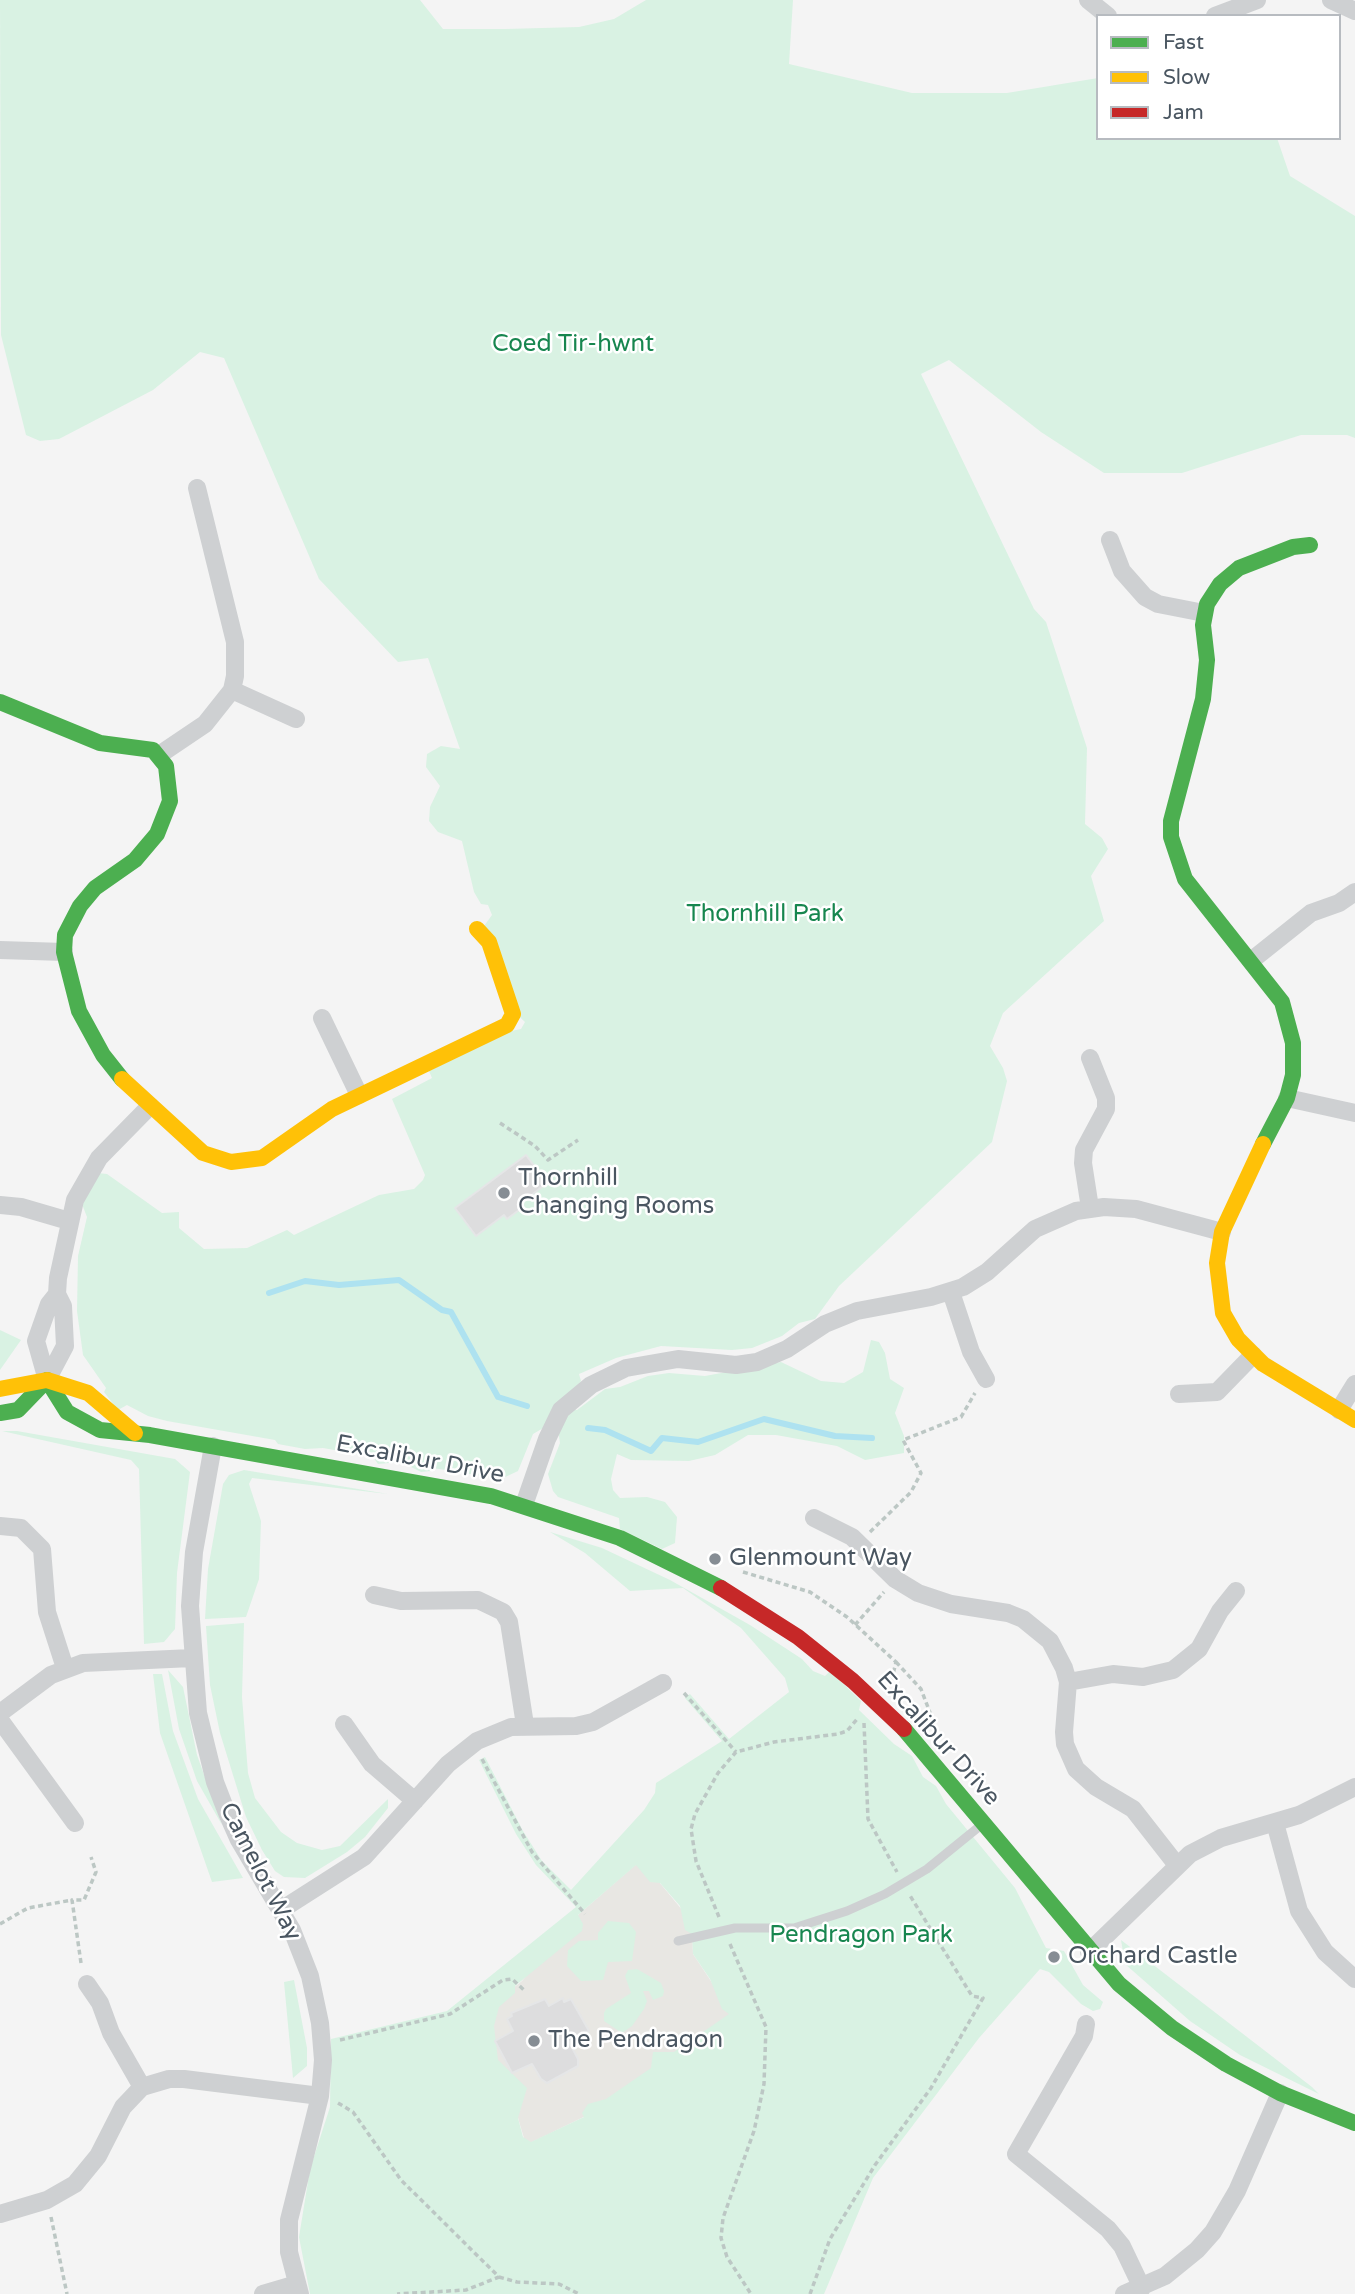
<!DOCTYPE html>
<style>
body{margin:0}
#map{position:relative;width:1355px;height:2294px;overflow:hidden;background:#f4f4f4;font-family:"Varela Round",sans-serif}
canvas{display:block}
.legend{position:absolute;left:1096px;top:14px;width:245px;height:126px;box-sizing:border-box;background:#fff;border:2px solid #b7bbc0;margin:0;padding:9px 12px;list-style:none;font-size:21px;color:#4a5661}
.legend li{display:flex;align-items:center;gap:14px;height:35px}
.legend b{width:35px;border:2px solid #b7bbc0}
</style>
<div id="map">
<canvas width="1355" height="2294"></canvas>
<ul class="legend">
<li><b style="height:9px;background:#4caf50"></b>Fast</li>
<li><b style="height:9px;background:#ffc107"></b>Slow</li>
<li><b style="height:9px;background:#c62828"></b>Jam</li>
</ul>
</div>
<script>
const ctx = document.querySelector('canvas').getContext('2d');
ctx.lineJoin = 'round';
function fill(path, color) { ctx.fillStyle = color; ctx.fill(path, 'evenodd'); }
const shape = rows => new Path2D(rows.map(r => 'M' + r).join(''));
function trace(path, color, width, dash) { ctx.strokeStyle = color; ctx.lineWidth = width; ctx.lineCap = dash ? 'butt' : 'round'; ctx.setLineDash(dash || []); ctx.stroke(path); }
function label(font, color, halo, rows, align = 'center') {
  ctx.font = font + ' "Varela Round",sans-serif'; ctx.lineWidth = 5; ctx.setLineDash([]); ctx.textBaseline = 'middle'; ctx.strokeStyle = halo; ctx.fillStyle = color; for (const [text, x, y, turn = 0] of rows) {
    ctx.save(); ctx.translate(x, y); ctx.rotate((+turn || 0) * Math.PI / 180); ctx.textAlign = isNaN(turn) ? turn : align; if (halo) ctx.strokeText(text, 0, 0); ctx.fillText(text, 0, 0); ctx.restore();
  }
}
fill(shape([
 [641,1860,687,1916,692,1929,693,1954,734,2016,596,2111,526,2145,511,2094,475,2018,522,1981,578,1915]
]), '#e8e7e3');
fill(shape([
 [0,0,420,0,443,29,505,29,579,27,614,19,646,0,793,0,789,64,912,93,1007,93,1098,78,1098,138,1277,138,1290,176,1355,216,1355,438,1347,435,1301,435,1182,473,1104,473,1041,432,949,360,921,374,1034,609,1046,622,1087,748,1085,824,1102,838,1108,849,1091,876,1104,921,1003,1013,990,1046,1003,1068,1007,1081,992,1142,839,1286,815,1319,799,1323,782,1336,752,1348,732,1350,661,1346,616,1358,579,1374,581,1381,563,1407,577,1410,605,1389,620,1387,648,1376,669,1373,705,1376,781,1362,821,1381,844,1383,863,1372,871,1340,879,1342,885,1353,890,1379,904,1388,895,1413,904,1436,904,1453,865,1460,837,1446,776,1435,748,1435,715,1455,689,1461,631,1460,617,1454,611,1479,613,1490,620,1498,647,1497,665,1502,677,1517,675,1543,662,1549,620,1529,619,1518,558,1497,553,1491,548,1474,560,1443,558,1429,545,1427,533,1434,518,1471,501,1479,433,1468,431,1471,421,1472,401,1462,378,1464,373,1457,323,1448,305,1449,278,1444,275,1440,167,1421,148,1416,127,1405,118,1410,104,1392,106,1388,83,1355,77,1311,78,1256,87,1217,80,1199,98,1173,107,1174,162,1213,179,1212,179,1228,204,1249,247,1248,287,1230,294,1235,379,1195,414,1189,423,1180,425,1175,392,1099,432,1078,429,1071,506,1032,521,1029,525,1022,509,1007,484,926,492,915,488,905,481,904,474,892,462,841,438,832,429,821,430,807,440,786,426,767,427,754,441,746,460,749,428,658,398,662,319,579,224,358,200,352,153,390,59,439,40,441,26,435,1,335],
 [0,1330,21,1340,0,1370],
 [2,1431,17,1431,175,1459,190,1472,177,1573,175,1629,164,1642,144,1644,139,1469,131,1460],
 [244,1470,388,1494,252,1478,249,1484,261,1521,259,1579,246,1617,205,1619,208,1569,223,1484,229,1475],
 [550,1532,602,1548,670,1580,750,1625,802,1659,813,1671,825,1676,830,1671,861,1701,859,1710,894,1744,912,1756,923,1777,936,1786,946,1804,1015,1888,1046,1948,1064,1951,1083,1985,1103,2002,1100,2009,1093,2011,1081,2004,1049,1972,1040,1969,979,2038,873,2178,824,2294,310,2294,299,2237,310,2169,330,2107,331,2039,447,2011,576,1907,536,1865,516,1834,479,1760,485,1757,523,1831,542,1861,571,1890,644,1810,655,1793,656,1783,722,1741,685,1698,687,1696,690,1694,729,1739,789,1692,785,1678,741,1628,683,1588,630,1591,585,1553],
 [636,1865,650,1882,660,1883,680,1906,685,1930,692,1934,693,1954,710,1979,722,2009,729,2014,674,2052,653,2052,651,2068,606,2099,588,2104,582,2113,584,2117,531,2142,523,2137,518,2118,527,2088,498,2060,494,2026,499,2007,515,1993,515,1986,582,1931,583,1924,578,1915],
 [244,1623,242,1697,248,1773,255,1798,281,1832,297,1843,322,1850,340,1846,388,1799,388,1808,365,1837,347,1852,305,1878,284,1877,275,1871,262,1850,246,1817,220,1733,210,1685,206,1626],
 [168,1670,183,1687,197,1755,222,1825,197,1781,179,1729],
 [153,1674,162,1674,173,1731,198,1799,243,1878,212,1882,160,1733],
 [608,1921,629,1923,636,1932,632,1961,608,1962,603,1980,581,1981,567,1966,568,1950,579,1941,598,1940,598,1933],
 [1121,1940,1312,2087,1319,2094,1240,2055,1190,2021,1125,1964],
 [637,1969,661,1983,664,1991,663,1996,653,2000,649,1991,643,1991,647,2001,644,2009,632,2026,622,2033,604,2021,604,2013,606,2009,631,1993,625,1976,628,1970],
 [294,1980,307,2048,307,2066,293,2078,284,1982]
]), '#d9f2e3');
trace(shape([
 [269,1293,305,1281,339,1285,399,1280,442,1310,451,1312,498,1397,527,1406],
 [588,1428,605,1430,651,1451,662,1438,698,1442,764,1419,835,1436,872,1438]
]), '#aee2f0', 6);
const building = shape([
 [526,1155,547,1183,521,1203,523,1207,507,1219,504,1215,476,1236,455,1208,526,1155],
 [563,1998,564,2002,571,1999,589,2031,569,2042,578,2059,578,2066,547,2083,541,2079,532,2064,512,2073,495,2041,513,2031,507,2019,512,2016,511,2013,545,1999,549,2006,563,1998]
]);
fill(building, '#ddddde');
trace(building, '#e5e6e7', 2);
trace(shape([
 [500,1123,535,1146,548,1160,578,1140],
 [870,1532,911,1492,921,1473,903,1440,961,1417,975,1393],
 [743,1572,810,1592,847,1617,896,1662,891,1683],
 [855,1625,884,1592],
 [896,1662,921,1689,937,1731],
 [684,1693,736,1752],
 [864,1723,868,1819,897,1872],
 [482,1759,532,1852,585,1914],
 [719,1917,696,1861,691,1829,695,1814,718,1773,736,1752,774,1742,838,1734,847,1731,858,1718],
 [0,1924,28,1908,72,1900],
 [730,1944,766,2027,764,2084,754,2131,723,2218,721,2238,727,2257,751,2294],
 [81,1963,72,1900,84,1900,96,1872,91,1857],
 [340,2040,450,2014,503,1980,512,1979,524,1990],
 [338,2103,353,2112,401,2180,499,2277,466,2290,397,2294],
 [51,2217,67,2294],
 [499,2277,517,2282,559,2284,579,2294],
 [810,2294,830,2239,875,2165,931,2088,983,1998,972,1996,909,1894]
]), '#bcc7c4', 3.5, [5, 3.5]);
trace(shape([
 [678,1941,735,1928,794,1928,847,1911,885,1894,927,1869,980,1826]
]), '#ced0d2', 9);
trace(shape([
 [1088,0,1108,16],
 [1331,0,1355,11],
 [1215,16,1257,0],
 [1110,540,1122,571,1145,597,1158,604,1204,613],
 [232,690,296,719],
 [159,755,205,724,232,690,235,676,235,642,197,488],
 [0,950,64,952],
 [1252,960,1311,913,1339,903,1355,892],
 [322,1018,359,1095],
 [1090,1058,1106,1098,1106,1109,1084,1150,1083,1163,1090,1208],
 [1287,1098,1355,1113],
 [0,1205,21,1207,69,1221],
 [951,1292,971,1352,986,1379],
 [47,1380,65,1346,63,1306,57,1294,58,1278,75,1200,99,1158,150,1106],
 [47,1380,36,1341,49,1304,57,1294],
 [1179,1394,1217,1392,1253,1355],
 [1339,1410,1355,1384],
 [213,1446,194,1552,190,1606,198,1713,215,1782,227,1813,239,1840,292,1930,310,1976,320,2023,323,2060,320,2096,289,2220,289,2252,300,2294],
 [524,1505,547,1439,561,1410,591,1385,626,1368,678,1359,736,1365,757,1362,787,1349,825,1324,857,1311,931,1297,963,1287,987,1272,1035,1229,1076,1211,1104,1207,1136,1209,1222,1232],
 [814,1518,852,1537,895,1579,918,1593,951,1604,1008,1613,1023,1619,1050,1641,1064,1668,1068,1682,1064,1732,1065,1744,1076,1769,1096,1787,1133,1809,1176,1864],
 [0,1526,21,1528,42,1549,47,1612,65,1668],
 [374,1595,401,1601,478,1600,503,1612,509,1622,525,1725],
 [1068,1682,1113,1674,1143,1677,1173,1670,1199,1649,1220,1611,1236,1591],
 [0,1713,51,1675,83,1663,192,1658],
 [0,1720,75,1823],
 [344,1724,372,1764,415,1801],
 [1275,1823,1299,1911,1325,1952,1355,1979],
 [281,1910,364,1857,448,1764,477,1741,511,1727,576,1726,593,1722,663,1683],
 [1089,1952,1190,1854,1221,1838,1299,1815,1355,1787],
 [87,1984,100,2003,111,2033,142,2087],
 [1086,2024,1084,2036,1016,2154,1108,2229,1122,2246,1142,2288],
 [0,2214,47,2200,75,2184,98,2156,123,2107,142,2087,169,2079,184,2079,320,2096],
 [263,2294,297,2284],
 [1124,2294,1165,2276,1197,2250,1213,2232,1237,2191,1280,2093]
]), '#ced0d2', 18);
trace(shape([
 [0,702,100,743,153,750,166,766,170,801,157,834,135,860,95,888,80,906,65,935,64,952,79,1011,103,1055,122,1079],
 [1263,1144,1287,1098,1293,1075,1293,1043,1282,1002,1185,879,1171,837,1171,821,1203,699,1207,660,1203,625,1207,604,1220,584,1239,568,1293,547,1310,545],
 [47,1380,67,1412,100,1430,150,1435,491,1496,620,1538,721,1588],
 [0,1413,18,1410,47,1380],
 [904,1729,1119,1984,1172,2028,1226,2064,1280,2093,1355,2123]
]), '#4caf50', 16);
trace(shape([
 [122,1079,203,1153,231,1162,262,1158,332,1109,507,1025,513,1014,489,942,477,929],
 [1263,1144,1222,1232,1217,1263,1223,1313,1238,1339,1263,1364,1355,1420],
 [0,1389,47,1380,88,1393,135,1433]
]), '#ffc107', 16);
trace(shape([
 [721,1588,798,1637,853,1681,904,1729]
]), '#c62828', 16);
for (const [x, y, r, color] of [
 [504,1193,7,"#868d94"],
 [715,1559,7,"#868d94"],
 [1054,1957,7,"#868d94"],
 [534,2041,7,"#868d94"]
]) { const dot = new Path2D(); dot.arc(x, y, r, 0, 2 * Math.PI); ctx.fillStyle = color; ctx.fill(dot); trace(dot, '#fff', 2.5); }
label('24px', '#17864f', '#fff', [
 ["Coed Tir-hwnt",573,345],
 ["Thornhill Park",765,915],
 ["Pendragon Park",861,1936]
]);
label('24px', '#4a5661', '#fff', [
 ["Thornhill",518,1179],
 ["Changing Rooms",518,1207],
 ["Glenmount Way",729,1559],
 ["Orchard Castle",1068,1957],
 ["The Pendragon",548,2041]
], 'left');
label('24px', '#4a5661', '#fff', [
 ["Excalibur Drive",420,1460,11],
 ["Excalibur Drive",938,1739,48],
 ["Camelot Way",260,1872,63]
]);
</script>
